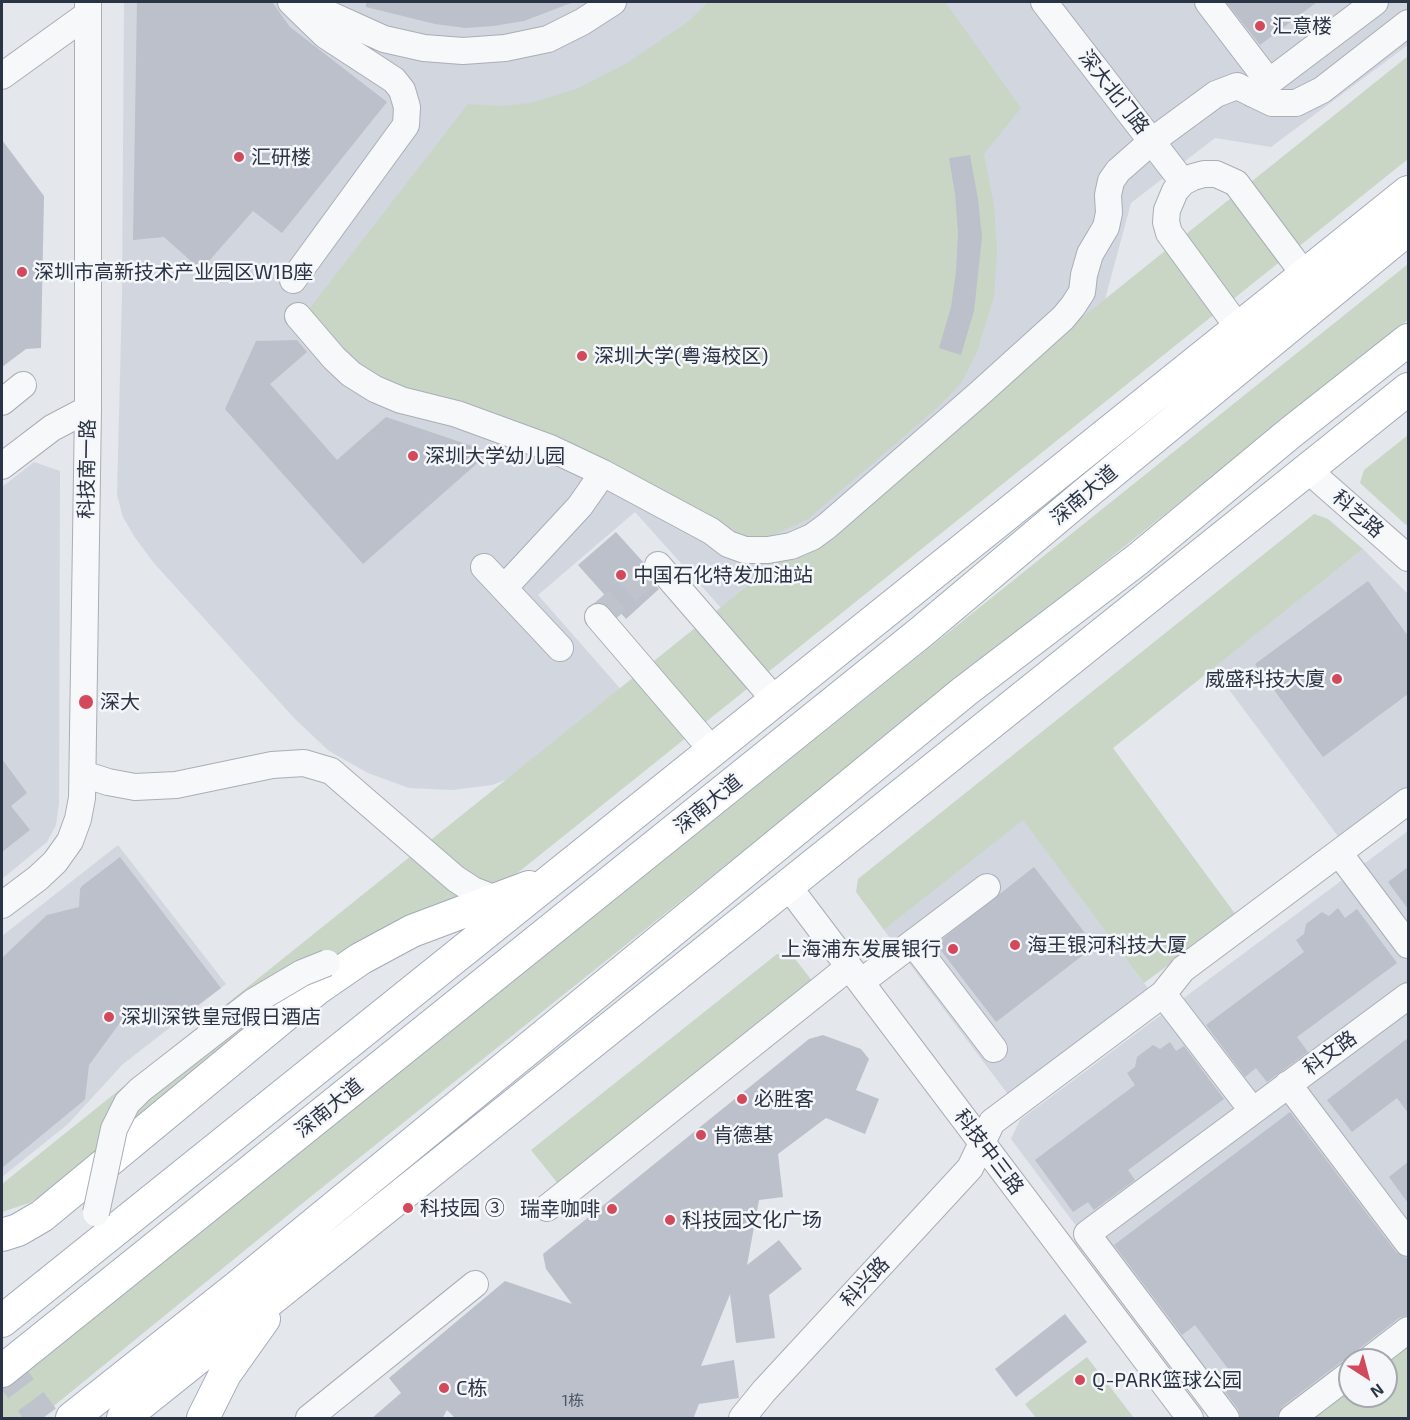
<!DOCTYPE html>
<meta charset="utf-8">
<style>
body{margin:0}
#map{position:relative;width:1410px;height:1420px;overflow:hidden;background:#e4e7ec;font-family:"Exo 2",sans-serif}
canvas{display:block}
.frame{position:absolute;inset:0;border:3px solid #2b3445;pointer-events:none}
.north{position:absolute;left:1338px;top:1348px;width:60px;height:60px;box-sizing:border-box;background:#f4f6f9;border:2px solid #a4a8b1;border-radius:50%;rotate:144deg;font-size:16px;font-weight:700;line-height:24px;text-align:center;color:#2b3445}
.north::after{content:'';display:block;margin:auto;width:21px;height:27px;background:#d1495b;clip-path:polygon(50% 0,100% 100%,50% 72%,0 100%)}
</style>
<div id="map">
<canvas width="1410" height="1420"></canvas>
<div class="frame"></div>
<div class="north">N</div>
</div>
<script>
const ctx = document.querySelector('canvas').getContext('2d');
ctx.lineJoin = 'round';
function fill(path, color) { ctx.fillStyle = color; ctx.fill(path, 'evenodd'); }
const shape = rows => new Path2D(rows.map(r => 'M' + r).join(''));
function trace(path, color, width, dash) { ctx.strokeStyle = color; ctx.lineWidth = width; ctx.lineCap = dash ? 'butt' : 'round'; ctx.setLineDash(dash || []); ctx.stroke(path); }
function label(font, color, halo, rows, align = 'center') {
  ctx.font = font + ' "Exo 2","Noto Sans SC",sans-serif'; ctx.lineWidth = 5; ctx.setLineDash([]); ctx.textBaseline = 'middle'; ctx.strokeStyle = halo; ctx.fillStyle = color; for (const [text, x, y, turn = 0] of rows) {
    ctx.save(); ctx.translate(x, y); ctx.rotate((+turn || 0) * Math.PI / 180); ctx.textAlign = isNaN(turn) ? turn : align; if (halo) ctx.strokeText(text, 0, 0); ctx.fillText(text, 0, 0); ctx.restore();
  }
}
fill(shape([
 [124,2,1408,2,1408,45,1271,147,1215,138,1131,203,1103,307,732,620,635,512,538,595,632,702,537,768,492,785,452,790,409,788,368,773,329,751,295,719,153,562,134,536,123,517,117,495,122,296],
 [34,462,60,471,59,803,56,825,47,842,2,879,2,487],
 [1363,549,1408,594,1408,788,1340,839,1213,668],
 [1023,819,1150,991,1010,1097,884,930],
 [1408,831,1408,1347,1386,1364,1386,1360,1350,1360,1350,1391,1314,1418,1220,1418,1011,1139,1020,1120],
 [118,845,226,984,123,1064,68,1124,2,1177,2,936]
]), '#d2d6de');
fill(shape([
 [708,2,945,2,1021,108,984,154,994,205,997,248,994,297,977,352,961,383,938,407,808,519,763,540,745,541,374,380,306,313,468,104,500,106,531,103,576,89,627,63,689,21],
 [1408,56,1408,159,490,895,374,947,48,1192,29,1203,2,1212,2,1184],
 [1408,264,1408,320,309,1198,39,1418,2,1418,2,1391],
 [1408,435,1408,523,1406,525,1360,483,1364,470],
 [1314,514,1328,519,1363,549,1113,748,1236,915,1144,983,1023,820,884,930,856,892,858,879],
 [777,954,792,955,813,982,559,1185,531,1150],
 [1408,1347,1408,1418,1316,1417,1350,1391,1350,1396,1386,1396,1386,1364],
 [1087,1357,1134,1418,1036,1418,1025,1404]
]), '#c9d6c5');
fill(shape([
 [137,2,272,2,290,27,387,102,282,233,253,211,201,270,164,237,133,240],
 [366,2,571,2,571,3,524,21,493,26,466,28,435,24,366,7],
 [1226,2,1317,2,1260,45],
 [2,140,44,196,41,348,26,349,2,367],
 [970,155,978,199,982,237,974,311,961,355,939,348,951,307,956,272,958,233,955,194,949,158],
 [297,340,307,352,270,384,337,460,386,417,490,452,363,564,225,409,256,341],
 [616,532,644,563,646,574,659,589,626,619,578,565],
 [1368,581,1408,636,1408,694,1323,757,1255,664],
 [2,759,27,793,11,806,30,830,2,852],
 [120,857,221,988,185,1015,127,1016,122,1020,89,1065,85,1099,82,1102,2,1168,2,958,47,915,79,907,80,889,82,886],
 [1034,867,1095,946,996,1022,936,944],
 [1408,867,1408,909,1388,882],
 [1338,908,1345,918,1357,909,1397,963,1297,1037,1308,1052,1267,1082,1256,1068,1245,1077,1206,1025,1304,952,1296,940,1304,934,1306,924,1322,912,1329,916],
 [823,1035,861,1049,869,1059,856,1090,879,1099,865,1134,826,1118,778,1154,783,1197,759,1200,747,1265,779,1240,802,1269,769,1295,775,1338,736,1343,730,1294,701,1366,734,1360,739,1398,699,1404,693,1419,456,1419,447,1410,442,1419,371,1419,401,1393,389,1378,505,1281,572,1304,546,1269,543,1254,809,1039],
 [1408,1038,1408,1113,1397,1098,1352,1132,1327,1100],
 [1170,1042,1176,1051,1184,1046,1224,1099,1128,1170,1135,1180,1094,1210,1088,1202,1073,1212,1035,1160,1135,1085,1127,1073,1135,1067,1137,1057,1153,1045,1160,1049],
 [1290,1112,1396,1252,1408,1259,1408,1315,1399,1318,1360,1348,1353,1360,1348,1359,1341,1362,1283,1406,1276,1419,1241,1419,1238,1409,1225,1392,1238,1382,1195,1325,1182,1335,1114,1245],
 [1408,1162,1408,1203,1389,1177],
 [1065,1314,1087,1342,1016,1397,995,1369]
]), '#bbc0ca');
trace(shape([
 [598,617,658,565]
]), '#bfc3cb', 26, [26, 13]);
trace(shape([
 [2,1363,43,1418]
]), '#bfc3cb', 32, [32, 16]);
const minor = shape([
 [291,2,325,35,394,80,402,90,407,107,406,125,293,280],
 [302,2,384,39,424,48,463,51,505,48,548,39,582,22,613,2],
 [1044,2,1183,182],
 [1208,2,1269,82],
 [2,76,88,14],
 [1253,94,1375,2],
 [298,316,334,358,351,374,375,389,401,400,457,414,550,448,603,473,711,531,728,544,745,550,768,550,791,546,812,537,827,526,980,393,1063,318,1073,306,1082,292,1084,275,1090,254,1106,227,1109,213,1108,195,1111,181,1118,171,1152,141,1216,94,1237,86,1272,103,1296,103,1322,90,1408,23],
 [1238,327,1169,233,1166,222,1167,210,1175,191,1183,182,1193,177,1204,174,1216,174,1236,183,1304,274],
 [2,402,23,385],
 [2,466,52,428,88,409],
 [1308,470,1408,558],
 [658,565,775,700],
 [484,567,560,648],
 [504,588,580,506,603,473],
 [598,617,712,750],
 [83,774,108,782,135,787,176,785,272,765,304,763,331,771,456,879,473,890,496,899],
 [1339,853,1408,945],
 [788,886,1190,1418],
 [2,905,38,878,55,862,70,841,78,819,82,798,88,409,88,2],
 [913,943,994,1049],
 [861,982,987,887],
 [1288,1084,1408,1243],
 [1252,1110,1163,994,1183,969,1408,801],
 [547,1208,849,967],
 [1369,1360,1408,1330],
 [309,1418,475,1284],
 [742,1418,764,1391,970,1168,992,1122,1163,994],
 [1226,1418,1087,1234,1408,996],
 [1292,1418,1350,1374]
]);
const major = shape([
 [2,1235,18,1230,42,1216,318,988,360,959,412,931,529,887],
 [2,1321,1408,192],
 [2,1371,920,633,1084,495,1408,229],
 [72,1418,236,1288,965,691,1138,559,1290,433,1408,340],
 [123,1418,1408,389],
 [203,1418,225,1374,264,1319]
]);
trace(minor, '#a9aeb7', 28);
trace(major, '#a3abb8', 34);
trace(minor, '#f7f8fa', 26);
trace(major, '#fff', 32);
const minorBridge = shape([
 [96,1213,114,1129,127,1103,140,1090,253,1002,302,973,327,963]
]);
trace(minorBridge, '#a9aeb7', 28, []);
trace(minorBridge, '#f7f8fa', 26);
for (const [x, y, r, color] of [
 [1260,26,6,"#d1495b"],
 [239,157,6,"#d1495b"],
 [22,272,6,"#d1495b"],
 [582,356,6,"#d1495b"],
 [413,456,6,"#d1495b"],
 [621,575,6,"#d1495b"],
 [1337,679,6,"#d1495b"],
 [86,702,8,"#d1495b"],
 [1015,945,6,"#d1495b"],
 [953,949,6,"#d1495b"],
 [109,1017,6,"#d1495b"],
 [742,1099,6,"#d1495b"],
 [701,1135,6,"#d1495b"],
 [408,1208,6,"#d1495b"],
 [612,1209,6,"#d1495b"],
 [670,1220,6,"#d1495b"],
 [1080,1380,6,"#d1495b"],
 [444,1388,6,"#d1495b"]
]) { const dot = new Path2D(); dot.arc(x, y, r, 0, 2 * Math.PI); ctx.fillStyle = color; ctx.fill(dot); trace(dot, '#f4f6f9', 2); }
label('16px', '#4f5766', null, [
 ["1栋",573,1401]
]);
label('20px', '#2b3445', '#f4f6f9', [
 ["汇意楼",1272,26],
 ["汇研楼",251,157],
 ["深圳市高新技术产业园区W1B座",34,272],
 ["深圳大学(粤海校区)",594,356],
 ["深圳大学幼儿园",425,456],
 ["中国石化特发加油站",633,575],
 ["威盛科技大廈",1325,679,"right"],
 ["深大",100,702],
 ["海王银河科技大厦",1027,945],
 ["上海浦东发展银行",941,949,"right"],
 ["深圳深铁皇冠假日酒店",121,1017],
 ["必胜客",754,1099],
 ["肯德基",713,1135],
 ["科技园 ③",420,1208],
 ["瑞幸咖啡",600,1209,"right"],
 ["科技园文化广场",682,1220],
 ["Q-PARK篮球公园",1092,1380],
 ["C栋",456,1388]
], 'left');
label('20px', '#2b3445', '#f4f6f9', [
 ["深大北门路",1114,92,52],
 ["科技南一路",87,469,-89],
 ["深南大道",1084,495,-40],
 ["科艺路",1358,514,41],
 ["深南大道",708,804,-39],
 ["科文路",1330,1053,-36],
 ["深南大道",329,1108,-39],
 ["科技中三路",989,1152,53],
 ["科兴路",865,1282,-47]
]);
</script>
